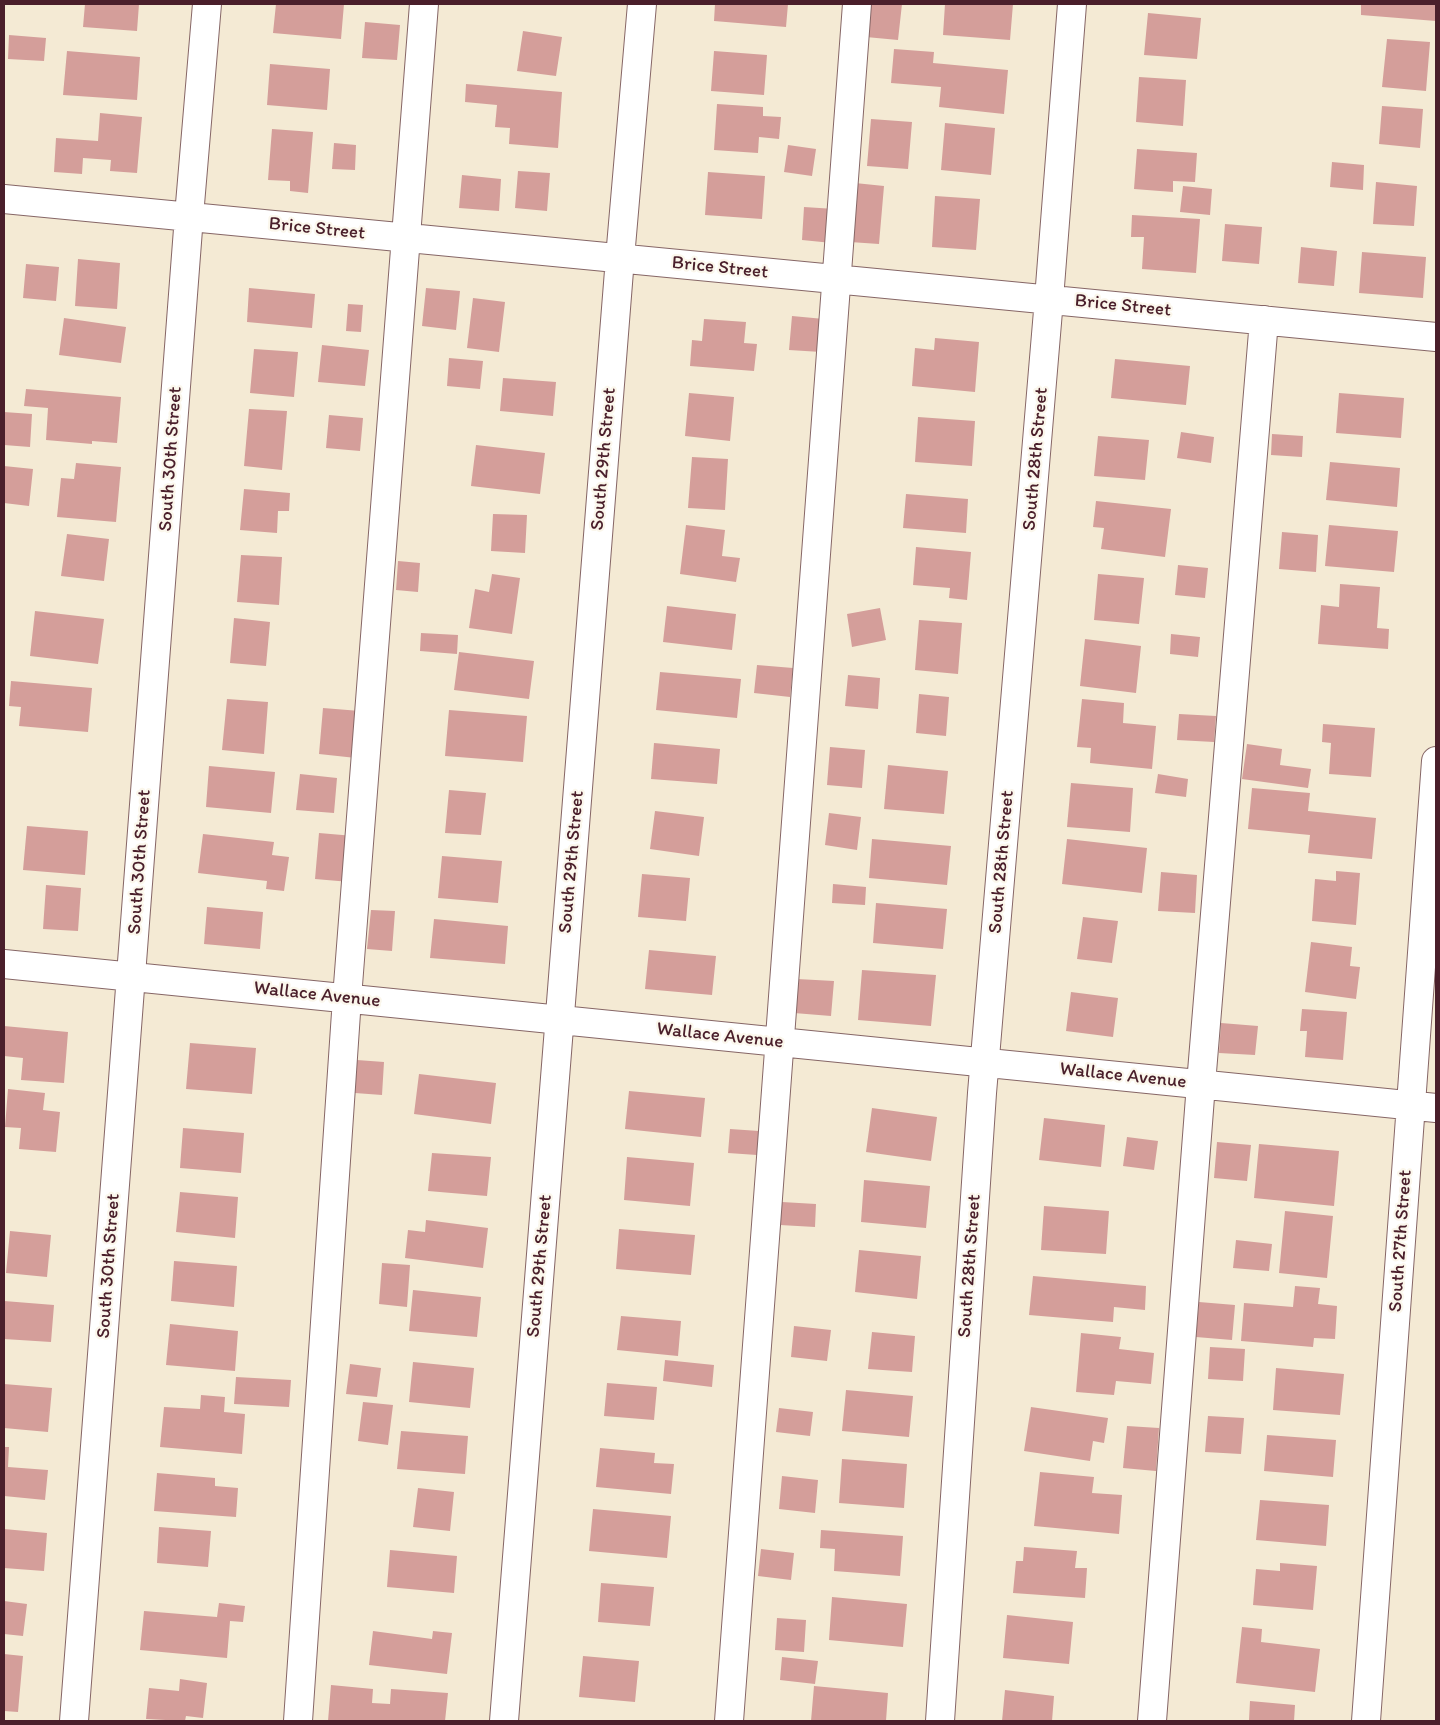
<!DOCTYPE html>
<style>
body{margin:0}
#map{position:relative;width:1440px;height:1725px;overflow:hidden;background:#f4ead4;font-family:Itim,sans-serif}
canvas{display:block}
.frame{position:absolute;inset:0;border:5px solid #4a1f2b;pointer-events:none}
</style>
<div id="map">
<canvas width="1440" height="1725"></canvas>
<div class="frame"></div>
</div>
<script>
const ctx = document.querySelector('canvas').getContext('2d');
ctx.lineJoin = 'round';
function fill(path, color) { ctx.fillStyle = color; ctx.fill(path, 'evenodd'); }
const shape = rows => new Path2D(rows.map(r => 'M' + r).join(''));
function trace(path, color, width, dash) { ctx.strokeStyle = color; ctx.lineWidth = width; ctx.lineCap = dash ? 'butt' : 'round'; ctx.setLineDash(dash || []); ctx.stroke(path); }
function label(font, color, halo, rows, align = 'center') {
  ctx.font = font + ' Itim,sans-serif'; ctx.lineWidth = 4.5; ctx.setLineDash([]); ctx.textBaseline = 'middle'; ctx.strokeStyle = halo; ctx.fillStyle = color; for (const [text, x, y, turn = 0] of rows) {
    ctx.save(); ctx.translate(x, y); ctx.rotate((+turn || 0) * Math.PI / 180); ctx.textAlign = isNaN(turn) ? turn : align; if (halo) ctx.strokeText(text, 0, 0); ctx.fillText(text, 0, 0); ctx.restore();
  }
}
fill(shape([
 [85,4,139,4,137,31,83,27],
 [276,4,344,4,341,39,273,33],
 [715,4,788,4,786,27,714,21],
 [868,4,902,4,898,40,866,37],
 [945,4,982,5,983,4,1013,4,1010,40,943,35],
 [1361,4,1436,4,1436,21,1361,15],
 [1148,13,1201,18,1197,59,1144,55],
 [365,22,400,25,397,60,362,58],
 [523,31,562,37,556,76,517,71],
 [9,35,46,38,44,61,8,59],
 [1387,39,1430,42,1426,91,1382,87],
 [894,49,934,52,933,63,1008,70,1004,114,939,107,941,87,891,83],
 [67,51,140,57,137,100,63,95],
 [714,51,767,55,764,95,711,91],
 [270,64,330,69,327,110,267,105],
 [1139,77,1186,80,1183,126,1136,122],
 [466,84,562,92,558,148,509,144,510,128,495,127,497,105,465,102],
 [717,104,763,107,763,116,781,117,779,139,759,137,758,153,714,150],
 [1382,106,1423,109,1420,148,1379,144],
 [100,113,142,117,137,173,110,171,111,160,83,158,82,174,54,172,56,138,98,141],
 [871,119,912,122,908,169,867,166],
 [945,123,995,128,991,175,941,170],
 [272,129,313,132,308,193,290,191,290,181,268,180],
 [334,143,356,145,355,170,332,169],
 [788,145,816,149,812,176,784,172],
 [1137,149,1197,153,1195,182,1173,181,1173,192,1134,189],
 [1332,162,1364,165,1363,190,1330,187],
 [518,171,550,173,547,211,515,208],
 [708,172,765,176,762,219,705,215],
 [462,175,501,179,499,211,459,208],
 [1376,182,1417,186,1414,226,1373,224],
 [855,183,884,186,879,244,850,242],
 [1183,186,1212,189,1210,215,1180,212],
 [935,196,980,199,976,250,932,247],
 [804,207,835,209,832,243,802,240],
 [1132,215,1200,219,1196,273,1142,269,1144,237,1131,237],
 [1225,224,1262,227,1259,264,1222,261],
 [1301,247,1337,251,1334,286,1298,283],
 [1362,252,1426,257,1423,298,1359,293],
 [78,259,120,263,117,309,75,306],
 [26,264,59,267,56,301,23,298],
 [249,288,315,294,312,328,247,322],
 [426,288,460,291,456,330,422,326],
 [473,298,505,302,499,352,467,348],
 [348,304,363,305,361,332,346,331],
 [792,316,824,319,821,352,789,350],
 [64,318,126,327,121,363,59,355],
 [704,319,746,322,744,343,757,344,754,371,690,366,692,340,702,341],
 [935,338,979,342,975,392,912,386,915,348,934,350],
 [322,345,369,350,365,386,318,382],
 [254,349,298,352,294,397,250,393],
 [449,358,483,361,480,389,447,386],
 [1115,359,1190,366,1186,405,1111,398],
 [503,378,556,382,553,416,500,411],
 [26,389,121,397,117,443,92,441,92,444,46,440,48,408,24,406],
 [689,393,734,397,730,441,685,436],
 [1339,393,1404,398,1401,438,1336,433],
 [249,409,287,411,282,470,244,466],
 [4,412,32,414,30,447,4,445],
 [329,415,363,418,360,451,326,448],
 [918,417,975,421,972,466,915,462],
 [1181,432,1214,437,1211,463,1177,458],
 [1272,434,1303,436,1302,457,1271,455],
 [1098,436,1149,440,1145,480,1094,476],
 [476,445,545,453,540,494,471,486],
 [692,457,728,459,725,510,688,508],
 [1330,462,1400,468,1397,507,1326,500],
 [76,463,121,467,116,522,57,517,61,478,74,479],
 [4,466,33,469,29,506,4,503],
 [244,489,290,493,289,511,278,511,277,533,240,530],
 [906,494,968,499,966,533,903,528],
 [1096,501,1171,509,1165,557,1101,549,1104,528,1093,527],
 [493,514,527,515,525,553,491,551],
 [686,525,725,530,722,556,740,558,736,582,680,574],
 [1329,525,1398,531,1394,572,1325,566],
 [1282,532,1318,535,1316,572,1279,569],
 [67,534,109,539,104,581,61,576],
 [916,547,971,552,967,600,949,598,950,588,913,585],
 [241,555,282,557,279,605,237,602],
 [398,561,420,563,418,592,396,590],
 [1178,565,1208,568,1205,598,1175,595],
 [492,574,520,578,512,634,469,628,475,589,489,592],
 [1098,574,1144,578,1139,624,1094,620],
 [1340,584,1380,587,1377,628,1389,629,1388,649,1318,644,1321,605,1339,607],
 [667,606,736,614,732,650,663,642],
 [880,608,886,640,852,647,847,614],
 [35,611,104,619,98,664,30,656],
 [234,618,270,622,266,666,230,663],
 [919,620,962,623,958,674,915,670],
 [421,633,458,635,457,654,420,651],
 [1171,634,1200,637,1198,657,1170,654],
 [1085,639,1141,646,1136,693,1080,686],
 [459,652,534,661,529,699,454,690],
 [757,665,793,668,790,697,754,693],
 [660,672,741,679,737,718,656,710],
 [848,675,880,678,878,709,845,706],
 [11,681,92,688,88,732,19,726,21,707,9,706],
 [919,694,949,697,946,736,916,733],
 [227,699,268,702,264,754,222,750],
 [1082,699,1124,703,1123,723,1156,726,1152,769,1090,763,1091,748,1077,747],
 [323,708,360,711,356,758,319,754],
 [449,710,527,716,523,762,445,756],
 [1179,714,1216,716,1214,742,1177,740],
 [1323,724,1375,728,1371,777,1329,774,1331,743,1322,742],
 [654,743,720,749,717,784,651,779],
 [1247,744,1282,749,1280,765,1311,769,1308,788,1242,779],
 [830,747,865,750,862,788,827,785],
 [888,765,948,771,944,814,884,809],
 [209,766,275,772,271,813,206,807],
 [300,774,337,778,334,813,296,810],
 [1158,774,1188,779,1186,797,1155,793],
 [1071,783,1133,788,1130,832,1067,827],
 [1252,788,1310,793,1308,811,1376,818,1372,859,1308,853,1310,835,1248,829],
 [449,790,486,793,481,835,445,833],
 [655,811,704,817,699,856,650,849],
 [829,813,861,817,857,850,825,845],
 [27,826,88,831,85,875,23,870],
 [319,833,354,836,350,882,315,879],
 [203,834,274,842,272,855,289,857,284,891,266,889,267,881,198,873],
 [872,839,951,846,947,885,869,878],
 [1067,839,1147,848,1142,893,1062,884],
 [442,856,502,861,498,903,438,898],
 [1336,871,1360,873,1356,925,1312,921,1315,879,1336,881],
 [1161,872,1197,875,1195,913,1158,911],
 [642,874,690,878,686,921,638,917],
 [833,884,866,887,865,905,832,903],
 [46,885,81,888,78,931,43,929],
 [876,903,947,909,943,949,873,943],
 [207,907,263,912,260,949,204,944],
 [371,910,395,911,392,951,367,949],
 [1083,917,1118,921,1112,963,1077,959],
 [434,919,508,926,505,964,430,958],
 [1311,942,1352,947,1350,966,1360,967,1356,999,1305,992],
 [649,950,716,956,712,995,645,989],
 [862,970,936,975,931,1026,858,1020],
 [797,979,834,981,831,1016,794,1013],
 [1071,992,1118,998,1113,1037,1066,1031],
 [1302,1009,1347,1012,1343,1060,1305,1057,1307,1031,1300,1031],
 [1221,1023,1258,1026,1255,1055,1219,1053],
 [4,1026,68,1032,64,1083,21,1080,23,1058,4,1056],
 [190,1043,256,1048,252,1094,186,1089],
 [357,1060,384,1062,382,1095,355,1093],
 [419,1074,496,1083,491,1124,414,1114],
 [8,1089,45,1093,43,1110,60,1112,56,1152,19,1149,21,1128,5,1127],
 [629,1091,705,1098,701,1137,625,1129],
 [872,1108,937,1117,931,1161,866,1152],
 [1044,1118,1105,1125,1101,1167,1039,1160],
 [183,1128,244,1133,241,1173,180,1168],
 [730,1129,759,1131,757,1155,728,1153],
 [1127,1137,1158,1141,1154,1170,1123,1166],
 [1217,1142,1251,1145,1247,1181,1214,1178],
 [1259,1144,1339,1151,1334,1206,1254,1198],
 [432,1153,491,1157,487,1196,428,1191],
 [627,1157,694,1163,690,1206,624,1200],
 [864,1180,930,1186,926,1228,861,1222],
 [180,1192,238,1197,235,1238,176,1232],
 [782,1202,816,1204,815,1227,780,1225],
 [1044,1206,1109,1211,1106,1254,1041,1250],
 [1285,1211,1333,1216,1327,1278,1279,1273],
 [426,1220,488,1228,483,1268,405,1258,408,1230,425,1232],
 [619,1229,695,1235,691,1275,616,1269],
 [10,1231,51,1235,47,1277,6,1273],
 [1236,1240,1272,1244,1269,1271,1233,1268],
 [859,1250,921,1256,917,1299,855,1292],
 [174,1261,237,1266,234,1307,171,1301],
 [382,1263,410,1265,407,1307,379,1304],
 [1033,1276,1146,1286,1145,1310,1114,1307,1113,1322,1029,1315],
 [1295,1286,1320,1288,1318,1304,1337,1306,1335,1339,1314,1338,1313,1347,1241,1341,1244,1303,1293,1307],
 [413,1290,481,1297,477,1337,409,1331],
 [4,1301,54,1305,51,1342,4,1339],
 [1199,1302,1235,1305,1232,1340,1196,1337],
 [621,1316,681,1321,678,1356,617,1350],
 [170,1324,238,1331,235,1371,166,1365],
 [794,1326,831,1330,827,1361,791,1357],
 [872,1332,915,1336,912,1372,868,1369],
 [1081,1333,1121,1337,1119,1349,1154,1353,1151,1384,1116,1381,1114,1395,1076,1392],
 [1210,1347,1245,1349,1243,1381,1208,1379],
 [665,1360,714,1365,712,1387,663,1381],
 [413,1362,474,1368,470,1408,409,1402],
 [350,1364,381,1368,377,1397,346,1394],
 [1276,1368,1344,1374,1340,1415,1273,1410],
 [236,1377,291,1380,289,1407,234,1404],
 [607,1383,657,1387,654,1420,604,1416],
 [4,1384,52,1388,48,1432,4,1428],
 [846,1390,913,1396,909,1437,842,1431],
 [201,1395,225,1397,224,1412,245,1414,242,1454,160,1447,164,1407,200,1409],
 [363,1402,393,1405,388,1445,358,1441],
 [1031,1407,1108,1418,1104,1443,1093,1441,1090,1461,1024,1451],
 [779,1408,813,1412,810,1436,776,1432],
 [1208,1416,1244,1418,1241,1454,1205,1452],
 [1127,1426,1159,1428,1156,1471,1123,1468],
 [401,1431,468,1436,465,1474,397,1469],
 [1267,1435,1336,1440,1333,1477,1264,1471],
 [4,1447,9,1447,8,1467,48,1470,45,1500,4,1496],
 [600,1448,655,1453,654,1463,674,1464,671,1494,596,1487],
 [842,1459,907,1464,904,1508,839,1503],
 [1040,1472,1094,1477,1092,1493,1122,1495,1119,1534,1034,1526],
 [157,1473,215,1478,215,1486,238,1488,236,1517,154,1511],
 [782,1476,818,1480,815,1513,779,1509],
 [418,1488,454,1492,450,1531,413,1527],
 [1260,1500,1329,1505,1326,1546,1256,1540],
 [593,1509,671,1516,667,1558,589,1551],
 [159,1527,211,1531,208,1567,157,1563],
 [4,1529,47,1533,44,1571,4,1568],
 [821,1530,903,1536,900,1576,834,1571,835,1549,820,1548],
 [1024,1547,1077,1551,1075,1568,1087,1568,1085,1598,1013,1593,1016,1561,1023,1561],
 [761,1549,794,1553,791,1580,758,1576],
 [390,1550,457,1556,454,1593,387,1587],
 [1280,1563,1317,1566,1313,1610,1253,1605,1256,1569,1280,1571],
 [601,1583,654,1587,650,1626,598,1622],
 [832,1597,907,1604,903,1647,829,1640],
 [4,1601,27,1604,23,1636,4,1634],
 [219,1603,245,1606,243,1622,230,1621,227,1658,140,1650,144,1611,217,1617],
 [1007,1615,1073,1622,1069,1664,1003,1658],
 [777,1618,806,1620,804,1652,775,1650],
 [1242,1627,1262,1629,1261,1642,1320,1649,1315,1692,1236,1683],
 [373,1631,432,1639,433,1631,452,1633,447,1674,369,1665],
 [4,1654,23,1656,18,1712,4,1711],
 [583,1656,639,1661,635,1702,579,1697],
 [782,1657,818,1661,815,1684,780,1680],
 [180,1679,207,1683,203,1718,186,1716,185,1721,146,1719,149,1688,179,1691],
 [331,1685,373,1689,372,1703,390,1704,391,1689,448,1693,445,1721,328,1721],
 [814,1686,888,1693,886,1721,811,1721],
 [1005,1690,1054,1696,1052,1721,1002,1721],
 [1250,1701,1295,1705,1294,1721,1249,1721]
]), '#d49e9a');
const minor = shape([
 [4,199,1436,337],
 [4,964,1436,1108],
 [74,1721,189,216,207,4],
 [298,1721,347,998,424,4],
 [504,1721,620,258,642,4],
 [729,1721,857,4],
 [940,1721,982,1093,1049,299,1072,4],
 [1152,1721,1201,1084,1264,320],
 [1366,1721,1436,761]
]);
trace(minor, '#866666', 30);
trace(minor, '#fff', 28);
label('19px', '#4a1f2b', '#fbf7ec', [
 ["Brice Street",317,229,6],
 ["Brice Street",720,268,6],
 ["Brice Street",1123,306,6],
 ["South 30th Street",171,459,-86],
 ["South 29th Street",604,459,-85],
 ["South 28th Street",1036,459,-85],
 ["South 30th Street",140,862,-86],
 ["South 29th Street",572,862,-85],
 ["South 28th Street",1002,862,-85],
 ["Wallace Avenue",317,995,6],
 ["Wallace Avenue",720,1036,6],
 ["Wallace Avenue",1123,1076,6],
 ["South 27th Street",1401,1241,-86],
 ["South 30th Street",109,1266,-86],
 ["South 29th Street",540,1266,-85],
 ["South 28th Street",970,1266,-86]
]);
</script>
